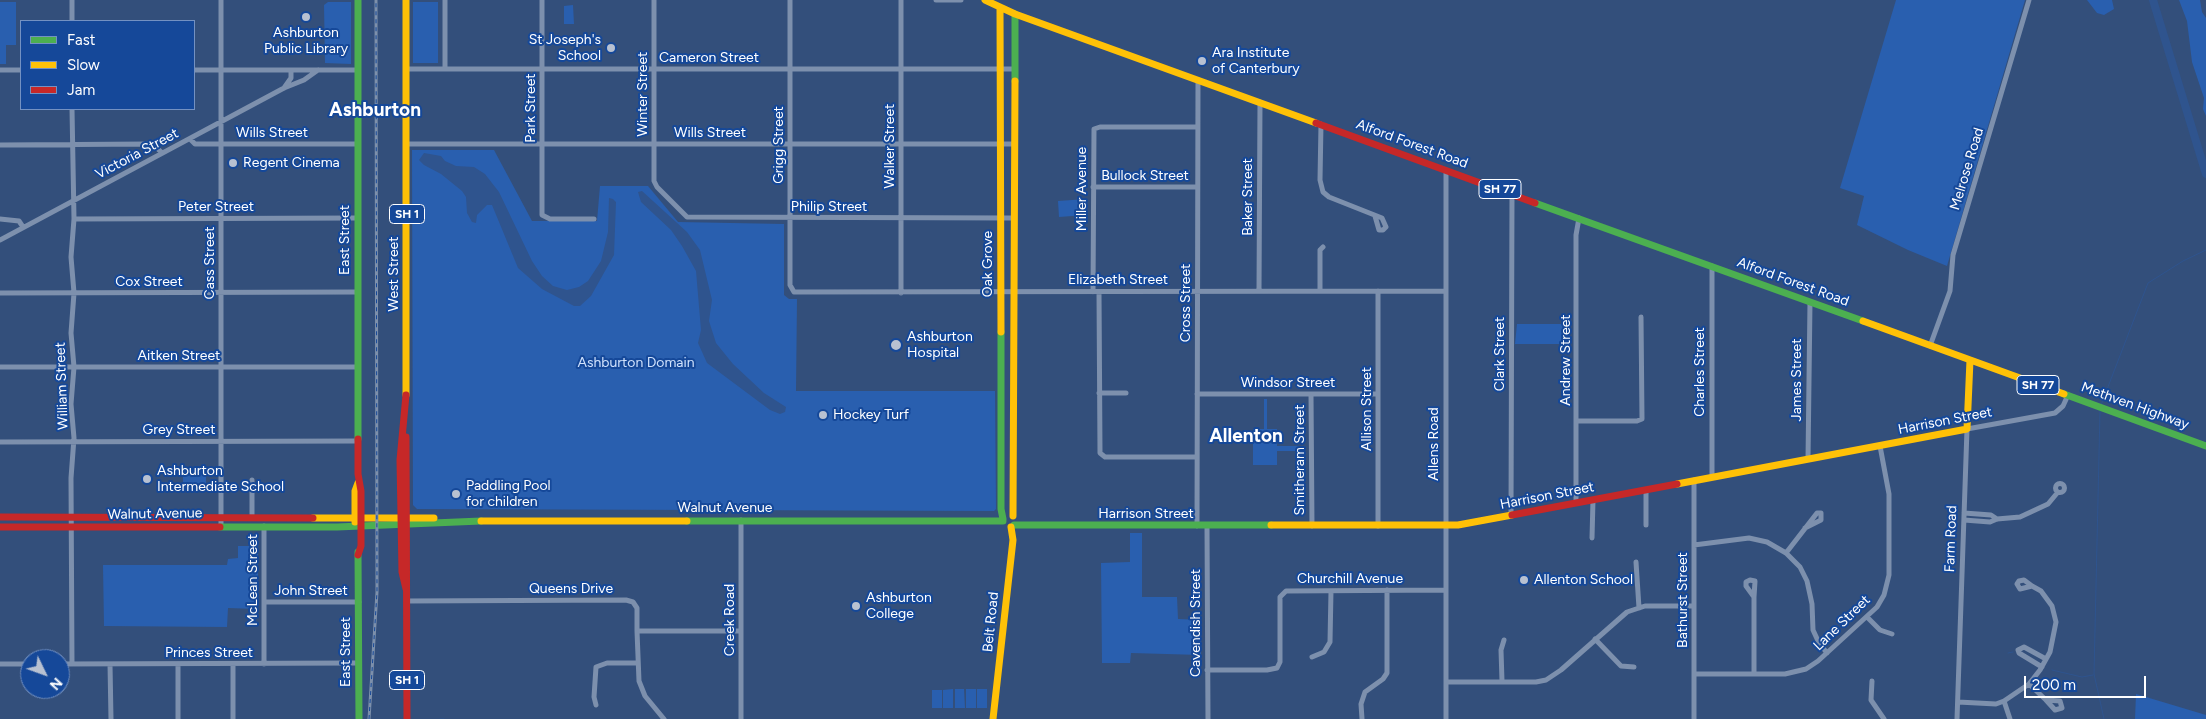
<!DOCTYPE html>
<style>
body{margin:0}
#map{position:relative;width:2206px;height:719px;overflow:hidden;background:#334f7b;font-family:Figtree,sans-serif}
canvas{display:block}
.legend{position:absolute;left:20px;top:20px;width:175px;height:90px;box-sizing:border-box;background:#154899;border:1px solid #7391c2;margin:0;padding:6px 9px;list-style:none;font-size:15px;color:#fff}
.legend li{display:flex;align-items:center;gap:10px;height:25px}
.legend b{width:25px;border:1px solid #7391c2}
.north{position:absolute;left:20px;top:649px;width:50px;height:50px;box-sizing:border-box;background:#154899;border:1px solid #7391c2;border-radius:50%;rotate:132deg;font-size:14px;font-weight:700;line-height:20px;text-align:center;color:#fff}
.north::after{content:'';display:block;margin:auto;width:18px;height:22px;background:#b8c1d1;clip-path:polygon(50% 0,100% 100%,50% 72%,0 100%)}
.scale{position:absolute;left:2024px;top:676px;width:122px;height:22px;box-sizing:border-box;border:2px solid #fff;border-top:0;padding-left:6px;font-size:15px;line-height:18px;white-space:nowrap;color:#fff;-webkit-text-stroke:4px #154899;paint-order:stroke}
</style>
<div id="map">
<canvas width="2206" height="719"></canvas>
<ul class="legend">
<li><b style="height:6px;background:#4caf50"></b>Fast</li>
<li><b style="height:6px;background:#ffc107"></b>Slow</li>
<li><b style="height:6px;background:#c62828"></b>Jam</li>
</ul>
<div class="north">N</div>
<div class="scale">200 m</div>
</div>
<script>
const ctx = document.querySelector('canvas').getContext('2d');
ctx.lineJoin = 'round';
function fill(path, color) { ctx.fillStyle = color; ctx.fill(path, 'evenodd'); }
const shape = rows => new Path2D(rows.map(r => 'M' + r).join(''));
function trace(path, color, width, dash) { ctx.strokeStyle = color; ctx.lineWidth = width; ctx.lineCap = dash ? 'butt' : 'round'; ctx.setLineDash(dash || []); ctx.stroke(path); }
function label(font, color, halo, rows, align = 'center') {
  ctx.font = font + ' Figtree,sans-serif'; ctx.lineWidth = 4; ctx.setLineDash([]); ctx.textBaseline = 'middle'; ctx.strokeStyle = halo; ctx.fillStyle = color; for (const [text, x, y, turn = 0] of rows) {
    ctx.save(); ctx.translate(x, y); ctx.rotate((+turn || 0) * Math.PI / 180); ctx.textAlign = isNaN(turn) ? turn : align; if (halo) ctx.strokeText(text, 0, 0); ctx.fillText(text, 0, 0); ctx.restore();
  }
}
fill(shape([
 [1896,0,2025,0,1947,266,1908,250,1857,225,1864,196,1840,188],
 [2087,0,2112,0,2114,9,2104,15,2097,13],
 [2179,0,2200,0,2202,12,2206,18,2206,116,2203,109,2204,98,2192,62,2187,21],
 [0,2,16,2,16,45,6,45,6,64,0,64],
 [328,2,351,2,351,64,325,63,324,5],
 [413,2,438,2,438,63,413,63],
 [573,5,574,24,564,24,564,6],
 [412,150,494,150,532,221,597,221,600,186,648,186,678,222,784,224,784,295,789,299,797,299,796,391,995,391,996,509,994,511,417,509,413,505],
 [1086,199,1086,215,1059,217,1058,201],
 [1517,324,1570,324,1570,344,1515,344],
 [1264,399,1267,399,1267,429,1277,429,1277,446,1305,446,1305,451,1277,451,1277,465,1253,465,1253,429,1264,429],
 [183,471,206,471,206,491,183,491],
 [1130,533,1142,533,1142,597,1177,597,1178,619,1201,620,1201,655,1131,653,1130,663,1102,663,1101,563,1130,562],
 [238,546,258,546,258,609,228,608,227,627,104,626,103,565,227,565,228,559,238,558],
 [953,689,953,708,943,708,943,690],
 [955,689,964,689,965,708,955,708],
 [966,689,976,689,976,708,966,708],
 [977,689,987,689,987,708,977,708],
 [932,690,942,690,942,708,932,708],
 [2136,694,2206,715,2206,719,2135,719]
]), '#295faf');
fill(shape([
 [424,153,441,156,445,161,456,166,474,167,485,174,499,192,532,261,542,276,553,286,567,290,579,287,588,281,601,261,608,232,609,198,613,199,616,202,614,255,591,296,580,306,574,306,542,289,518,268,492,205,487,205,477,215,476,223,472,222,467,213,466,197,462,191,441,174,424,165,419,160],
 [642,191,687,232,700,250,712,300,709,321,716,343,733,364,764,393,786,407,785,412,780,414,770,410,707,363,698,343,701,330,696,271,682,246,671,230,641,202,638,192]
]), '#2f548e');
trace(shape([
 [2101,405,2148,283,2183,261,2206,250],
 [2100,411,2094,674,2104,719],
 [2008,653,2013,652],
 [2052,670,2082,677,2093,675],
 [440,719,444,719]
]), '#2f548e', 1);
trace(shape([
 [2153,0,2206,174]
]), '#2f548e', 8);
trace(shape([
 [221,0,221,526],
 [542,0,542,215,550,219,594,219],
 [654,0,654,181,657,187,687,217,1013,218],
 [790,0,790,285,794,292,1445,291],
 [901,0,901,293],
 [936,0,961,0],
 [72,21,72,0],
 [406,69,1013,69],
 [445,69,445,0],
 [0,70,21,70],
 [194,70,358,70],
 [284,88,291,78,291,70],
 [72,109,74,219,71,257,74,293,71,333,74,367,71,404,74,438,71,478,72,664],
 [1321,124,1320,180,1323,192,1329,197,1382,218,1386,227,1383,230,1379,230,1375,216],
 [190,139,195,144,358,144],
 [407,144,1013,144],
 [0,145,149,144,156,147,162,153],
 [1093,187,1197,187],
 [0,219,19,221,23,227],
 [74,219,358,218],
 [0,240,284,88,304,80,318,70],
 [1259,291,1260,102],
 [1320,291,1320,250,1323,247],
 [1093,292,1094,129,1100,127,1197,127],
 [1099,292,1100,453,1105,457,1197,457],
 [0,293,358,292],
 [1930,346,1950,291,1953,255,2029,0],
 [0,367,358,367],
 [1099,393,1126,393],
 [1197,394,1378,394],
 [1311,394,1312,526],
 [1576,421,1637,421,1642,419,1641,317],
 [0,442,358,441],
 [1808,459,1810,302],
 [1712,477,1712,266],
 [252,480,252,516],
 [1694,480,1694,719],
 '2055.5 488a4.5 4.5 0 1 1 9 0a4.5 4.5 0 1 1-9 0Z',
 [1646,490,1646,525],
 [1576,503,1576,235,1579,218],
 [1964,513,1991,515,1997,519],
 [1511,515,1512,194],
 [1964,520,1990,522,1997,519,2020,517,2048,504,2058,492],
 [1197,526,1198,80],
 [1207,526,1208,719],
 [1378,526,1378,291],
 [1592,538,1593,500],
 [1694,545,1749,538,1767,542,1786,553,1800,567,1807,581,1812,604,1813,630,1819,643,1827,653],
 [1786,553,1817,513,1821,513,1821,520,1805,528],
 [1636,562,1639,608],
 [1754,597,1755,581,1750,580,1746,582,1746,586,1754,597,1754,674],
 [406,601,626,600,633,602,637,608,637,631,741,631],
 [264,602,359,602],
 [1867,617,1880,630,1892,634],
 [637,631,639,681,645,696,664,719],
 [1595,639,1621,666,1634,667],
 [1312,657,1324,652,1330,642,1331,591],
 [0,664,30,664],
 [60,664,359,663],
 [110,664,111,719],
 [178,664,178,719],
 [233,664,233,719],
 [264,664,264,526],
 [2042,667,2019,653,2018,650,2024,647,2046,659],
 [1207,670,1267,670,1277,668,1280,662,1280,597,1286,591,1446,590],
 [1694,674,1785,674,1806,669,1818,661,1877,607,1884,595,1889,575,1889,494,1880,446],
 [1502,681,1501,650,1504,640],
 [1872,681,1871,700,1884,719],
 [1446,682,1536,682,1546,680,1561,670,1627,612,1645,606,1694,606],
 [2029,684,2046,700,2060,701,2062,708,2055,710,2046,700],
 [2004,701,2010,719],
 [1958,702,1996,704,2004,701,2029,684,2040,670,2050,652,2056,622,2052,606,2041,591,2032,586,2020,589,2017,584,2019,581,2024,580,2032,586],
 [596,705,594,697,596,667,607,663,637,663],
 [741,719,741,520],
 [1362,719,1361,704,1365,692,1383,679,1387,673,1387,590],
 [1446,719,1446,170],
 [1957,719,1967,429,2055,413,2063,406,2068,395]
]), '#7d90ad', 5);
trace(shape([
 [358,0,358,439],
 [1015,81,1015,14],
 [1535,203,1863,321],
 [1001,332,1001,509,1003,519],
 [2064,394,2206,446],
 [687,521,1003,521],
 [1014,525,1271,525],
 [220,527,337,527,481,521],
 [358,552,359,719]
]), '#4caf50', 7);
trace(shape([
 [406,0,406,395],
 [985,0,1015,14,1316,123],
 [1000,8,1001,332],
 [1863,321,2064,394],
 [1677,484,1967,429,1970,360],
 [1013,516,1015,81],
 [313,518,434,518],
 [481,521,687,521],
 [355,522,355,491,358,483],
 [1271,525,1458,525,1512,515],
 [993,719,1013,540,1011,527]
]), '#ffc107', 7);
trace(shape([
 [1316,123,1535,203],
 [406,395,400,460,402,572,406,589],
 [406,437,407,719],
 [358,439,358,474,361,491,361,546,358,555],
 [1512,515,1677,484],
 [0,517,313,518],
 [0,527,220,527]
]), '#c62828', 7);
const rail = shape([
 [369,719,377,592,376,0]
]);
trace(rail, '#7d90ab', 3);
trace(rail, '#154899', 1, [4]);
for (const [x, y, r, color] of [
 [306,17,5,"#b8c1d1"],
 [611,48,5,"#b8c1d1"],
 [1202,61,5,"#b8c1d1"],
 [233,163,5,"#b8c1d1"],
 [896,345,6,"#b8c1d1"],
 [823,415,5,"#b8c1d1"],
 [147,479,5,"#b8c1d1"],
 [456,494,5,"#b8c1d1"],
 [1524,580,5,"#b8c1d1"],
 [856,606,5,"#b8c1d1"]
]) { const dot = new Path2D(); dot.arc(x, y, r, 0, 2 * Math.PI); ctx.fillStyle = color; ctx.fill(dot); trace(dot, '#154899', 2); }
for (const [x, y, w] of [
 [1500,189,42],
 [407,214,35],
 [2038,385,42],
 [407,680,35]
]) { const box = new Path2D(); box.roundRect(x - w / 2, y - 9.5, w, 19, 4); ctx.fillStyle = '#154899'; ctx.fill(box); trace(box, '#fff', 1); }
label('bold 12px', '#fff', null, [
 ["SH 77",1500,189],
 ["SH 1",407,214],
 ["SH 77",2038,385],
 ["SH 1",407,680]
]);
label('14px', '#fff', '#154899', [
 ["Ashburton",306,33,"center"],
 ["Public Library",306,49,"center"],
 ["St Joseph's",601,40,"right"],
 ["School",601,56,"right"],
 ["Ara Institute",1212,53],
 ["of Canterbury",1212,69],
 ["Regent Cinema",243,163],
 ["Ashburton",907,337],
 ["Hospital",907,353],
 ["Hockey Turf",833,415],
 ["Ashburton",157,471],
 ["Intermediate School",157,487],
 ["Paddling Pool",466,486],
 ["for children",466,502],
 ["Allenton School",1534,580],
 ["Ashburton",866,598],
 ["College",866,614]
], 'left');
label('14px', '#fff', '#154899', [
 ["Cameron Street",709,58],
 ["Winter Street",643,94,-90],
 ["Park Street",531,108,-90],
 ["Wills Street",272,133],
 ["Wills Street",710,133],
 ["Alford Forest Road",1412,144,20],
 ["Grigg Street",779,145,-90],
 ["Walker Street",890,146,-90],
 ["Victoria Street",137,154,-28],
 ["Melrose Road",1967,169,-73],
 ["Bullock Street",1145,176],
 ["Miller Avenue",1082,189,-90],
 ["Baker Street",1248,197,-90],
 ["Peter Street",216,207],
 ["Philip Street",829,207],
 ["East Street",345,240,-90],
 ["Cass Street",210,263,-90],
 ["Oak Grove",988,264,-90],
 ["West Street",394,274,-90],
 ["Elizabeth Street",1118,280],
 ["Cox Street",149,282],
 ["Alford Forest Road",1793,282,20],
 ["Cross Street",1186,303,-90],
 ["Clark Street",1500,354,-90],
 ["Aitken Street",179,356],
 ["Andrew Street",1566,360,-90],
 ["Charles Street",1700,372,-90],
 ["James Street",1797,380,-90],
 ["Windsor Street",1288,383],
 ["William Street",62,386,-92],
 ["Methven Highway",2135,406,20],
 ["Allison Street",1367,409,-90],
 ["Harrison Street",1945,421,-11],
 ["Grey Street",179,430],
 ["Allens Road",1434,444,-90],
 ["Smitheram Street",1300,460,-90],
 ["Harrison Street",1547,496,-11],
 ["Walnut Avenue",725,508],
 ["Walnut Avenue",155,514,-1],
 ["Harrison Street",1146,514],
 ["Farm Road",1951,539,-88],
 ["Churchill Avenue",1350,579],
 ["McLean Street",253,580,-90],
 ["Queens Drive",571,589],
 ["John Street",311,591],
 ["Bathurst Street",1683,600,-90],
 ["Creek Road",730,620,-90],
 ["Belt Road",991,622,-84],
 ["Cavendish Street",1196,623,-90],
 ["Lane Street",1842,623,-44],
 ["East Street",346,652,-90],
 ["Princes Street",209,653]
]);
label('14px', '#d0e2fd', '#154899', [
 ["Ashburton Domain",636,363]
]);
label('bold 19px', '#fff', '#154899', [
 ["Ashburton",375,110],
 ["Allenton",1246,436]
]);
</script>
